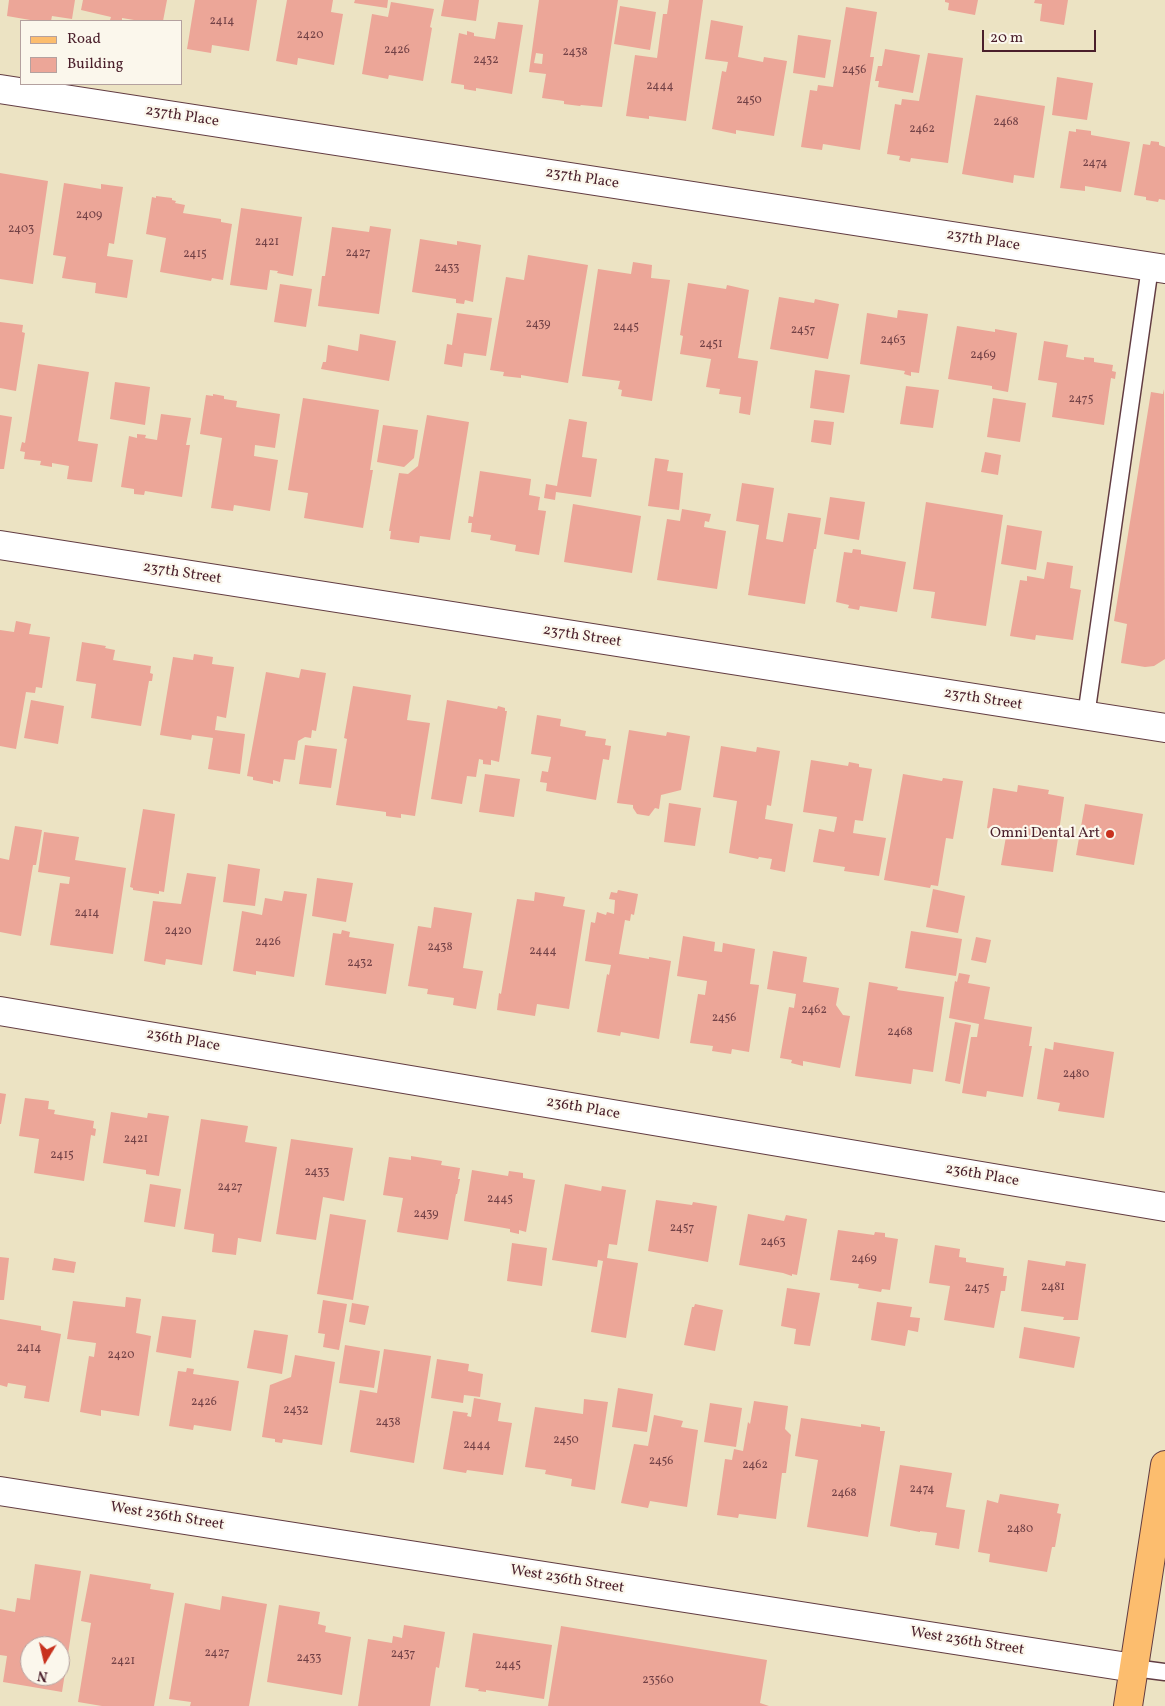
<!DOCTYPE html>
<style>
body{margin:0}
#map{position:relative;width:1165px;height:1706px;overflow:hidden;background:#ece3c3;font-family:Vollkorn,serif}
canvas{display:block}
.legend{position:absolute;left:20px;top:20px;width:162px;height:65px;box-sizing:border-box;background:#fbf7ec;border:1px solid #b4a19f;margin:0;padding:6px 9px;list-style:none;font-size:15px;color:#4a1f2b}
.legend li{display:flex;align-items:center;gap:10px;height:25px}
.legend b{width:25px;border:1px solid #b4a19f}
.north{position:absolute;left:20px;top:1636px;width:50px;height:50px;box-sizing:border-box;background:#fbf7ec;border:1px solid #b4a19f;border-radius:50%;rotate:189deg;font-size:14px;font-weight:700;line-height:20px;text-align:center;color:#4a1f2b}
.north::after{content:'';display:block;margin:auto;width:18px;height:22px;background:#c8321e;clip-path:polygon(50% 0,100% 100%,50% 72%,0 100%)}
.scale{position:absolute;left:982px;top:30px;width:114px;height:22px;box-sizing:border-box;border:2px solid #4a1f2b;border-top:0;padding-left:6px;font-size:15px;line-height:18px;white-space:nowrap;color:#4a1f2b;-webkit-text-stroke:4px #fbf7ec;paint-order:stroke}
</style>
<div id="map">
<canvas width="1165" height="1706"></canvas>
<ul class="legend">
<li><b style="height:6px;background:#fcbd6e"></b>Road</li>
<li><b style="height:14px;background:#eca698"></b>Building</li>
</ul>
<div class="north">N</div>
<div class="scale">20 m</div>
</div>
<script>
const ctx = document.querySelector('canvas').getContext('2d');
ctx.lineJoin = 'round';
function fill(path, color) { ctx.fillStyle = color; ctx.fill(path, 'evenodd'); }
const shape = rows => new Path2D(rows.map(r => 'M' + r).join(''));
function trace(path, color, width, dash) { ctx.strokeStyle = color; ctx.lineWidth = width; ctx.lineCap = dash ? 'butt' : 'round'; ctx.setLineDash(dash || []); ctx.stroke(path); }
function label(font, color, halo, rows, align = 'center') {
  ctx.font = font + ' Vollkorn,serif'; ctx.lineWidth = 4.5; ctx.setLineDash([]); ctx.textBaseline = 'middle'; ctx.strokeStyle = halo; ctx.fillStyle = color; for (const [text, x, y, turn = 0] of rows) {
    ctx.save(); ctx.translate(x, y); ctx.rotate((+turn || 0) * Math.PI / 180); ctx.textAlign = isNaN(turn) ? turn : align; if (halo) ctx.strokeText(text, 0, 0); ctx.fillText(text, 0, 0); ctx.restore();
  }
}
fill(shape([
 [9,0,75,0,72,19,52,16,51,21,36,21,7,16],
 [83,0,167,0,163,21,140,21,122,18,122,21,110,20,111,17,81,10],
 [195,0,257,0,249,51,212,45,211,53,187,49],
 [287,0,333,0,331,12,343,14,334,65,298,58,297,65,276,61],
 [355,0,388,0,387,8,354,3],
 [444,0,479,0,476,21,441,16],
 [539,0,618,0,602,107,581,105,580,106,564,104,564,101,542,98,546,74,529,72],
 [536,53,543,54,542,64,534,63],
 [669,0,703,0,686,121,649,116,649,119,626,116,635,55,657,58,663,14,667,14],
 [945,0,978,0,975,15,948,10,949,3,945,2],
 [1035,0,1068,0,1064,25,1040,21,1042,4,1034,3],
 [391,2,434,9,430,27,432,28,423,81,389,75,388,79,362,74,372,14,388,17],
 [620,6,656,12,650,50,614,44],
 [846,7,877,12,870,57,874,57,860,150,823,144,822,150,801,147,810,90,817,91,818,85,833,87],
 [711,20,743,26,738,57,763,62,764,57,787,61,774,136,736,130,736,134,712,129,722,71,726,72,728,62,705,59],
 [498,22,523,25,512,94,476,88,476,91,464,89,464,85,451,83,459,33,467,35,467,31,474,33,474,36,495,39],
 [798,35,831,40,825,78,793,73],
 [885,49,920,55,913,93,878,87,879,81,875,81,878,66,882,66],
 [928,53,963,58,948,163,911,158,910,162,899,160,900,156,887,154,895,104,901,105,902,99,919,101],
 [1057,77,1093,83,1087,120,1052,115],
 [976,95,1045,106,1034,178,1014,175,1013,183,962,174],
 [1076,129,1091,131,1091,135,1130,142,1121,192,1085,186,1085,191,1060,188,1069,131,1076,132],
 [1151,141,1159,142,1159,145,1165,147,1165,200,1159,199,1158,202,1146,200,1146,197,1134,195,1143,144,1150,145],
 [0,173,48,181,33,284,0,279],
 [64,183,101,189,101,184,123,187,114,244,109,243,107,256,133,260,127,298,95,293,96,283,62,278,66,257,53,255],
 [156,196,172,198,172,200,176,201,175,203,185,205,183,213,221,219,221,222,232,224,223,280,212,278,211,281,160,272,166,238,146,234,152,197,156,198],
 [241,208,302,217,293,276,277,273,278,271,270,270,267,290,230,285],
 [370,226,391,229,379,314,318,306,322,276,325,276,332,227,369,232],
 [420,239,457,245,457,241,481,245,473,302,465,300,464,304,456,303,456,299,412,292],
 [528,255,588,265,568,383,521,375,521,378,503,376,504,372,490,370,506,277,524,280],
 [633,262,652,265,651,278,670,280,652,401,621,396,622,390,618,389,620,381,582,376,598,269,631,274],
 [688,283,726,289,727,285,749,290,738,358,758,361,750,415,739,413,741,397,719,394,720,389,706,387,711,359,680,354,683,336,680,335],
 [280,284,312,289,306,327,274,322],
 [779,297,814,303,815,299,839,304,828,359,770,349],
 [898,310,928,314,919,373,911,372,911,376,904,374,905,371,860,364,867,313,897,318],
 [457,313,492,318,486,356,464,353,462,367,444,364,447,344,452,345],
 [0,322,23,325,22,332,25,333,16,391,0,388],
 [957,326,995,332,995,329,1017,333,1008,392,992,389,992,386,948,379],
 [360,334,396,341,389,381,321,369,323,362,326,362,328,345,358,351],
 [1044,341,1068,345,1066,357,1084,360,1084,357,1094,358,1094,362,1113,365,1112,371,1116,372,1115,379,1111,378,1104,425,1052,417,1057,383,1038,380],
 [38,364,89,372,78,441,98,444,92,482,67,479,69,466,52,463,52,467,40,465,41,461,24,459,25,452,20,451,22,442,25,443],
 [815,370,850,375,844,413,810,408],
 [115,382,150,387,145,425,110,419],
 [906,386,939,390,933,428,900,424],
 [1164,389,1165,659,1154,666,1145,667,1121,663,1127,624,1114,621,1151,392,1163,394],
 [213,394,224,396,224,399,237,401,236,407,280,414,275,448,255,445,254,456,278,460,270,511,234,505,233,511,211,508,222,438,200,434,206,395,213,396],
 [303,398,379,410,370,470,373,470,363,528,304,518,308,493,288,490],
 [993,398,1026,403,1020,442,987,437],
 [161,414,191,418,186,445,190,445,182,497,145,491,144,495,134,494,134,489,121,487,129,436,137,438,137,434,146,435,145,438,157,440],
 [0,415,12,417,4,469,0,469],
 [427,415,469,422,450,540,420,536,419,543,390,539,391,531,389,531,399,473,408,474,418,466],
 [569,419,587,422,582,457,597,459,591,497,556,492,555,500,544,498,546,484,557,486],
 [814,420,834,422,831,445,811,442],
 [383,425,418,430,414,458,404,467,377,462],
 [985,452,1001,455,998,475,981,472],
 [655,458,669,460,667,471,683,473,679,510,648,506],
 [480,471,531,479,529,495,540,497,538,510,546,511,539,555,515,551,516,545,490,540,491,535,471,532,472,523,468,523,469,516,473,517],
 [742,483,774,488,766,539,783,542,788,513,821,518,816,549,814,549,805,604,748,595,759,525,736,521],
 [830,497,865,502,859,540,824,534],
 [926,502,1003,515,986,626,931,618,935,592,913,589],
 [573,504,641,516,632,573,564,562],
 [682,509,711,514,709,522,705,521,704,527,726,531,717,589,657,580,667,519,680,521],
 [1007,525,1042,531,1036,570,1001,564],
 [853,549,861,550,861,554,906,562,897,612,860,606,859,610,848,608,849,605,836,602,844,552,852,553],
 [1047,562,1073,566,1070,588,1081,590,1073,640,1036,635,1035,640,1010,636,1020,580,1027,581,1027,576,1044,579],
 [16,621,31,624,29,634,50,637,42,688,36,687,35,693,26,692,16,749,0,746,0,630,14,632],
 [82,642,106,646,105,648,115,650,113,660,151,666,150,673,153,674,152,681,149,681,141,726,91,718,96,684,76,681],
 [194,654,213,657,212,664,234,667,226,718,217,716,215,730,245,734,240,774,208,769,213,738,192,735,191,740,160,735,173,657,193,660],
 [301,669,326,673,316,731,312,730,311,738,305,737,298,741,295,760,284,759,280,782,273,780,273,784,253,780,253,777,247,776,266,672,299,678],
 [353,686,411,695,407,720,430,723,415,816,401,814,401,818,386,816,386,812,336,805,347,739,344,738],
 [31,700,64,706,58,744,24,738],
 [447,700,497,709,498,706,505,708,505,711,507,711,499,762,491,760,491,765,483,764,483,760,479,759,476,777,467,776,462,804,431,799],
 [537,715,561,719,560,726,586,731,585,736,606,739,605,745,611,746,609,760,603,759,596,800,546,791,547,783,540,782,542,771,548,772,551,757,531,754],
 [629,730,666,736,667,732,690,736,681,790,661,795,659,809,655,808,649,816,637,814,633,808,633,805,617,803],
 [305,745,337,749,331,788,299,784],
 [721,746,756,752,757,747,780,751,771,806,767,805,765,819,793,824,785,872,770,869,772,859,759,857,758,859,729,853,737,801,713,797],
 [811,760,848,766,849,762,859,764,859,767,872,769,863,821,855,820,853,833,886,838,879,876,844,871,845,867,813,862,819,829,834,832,837,817,803,812],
 [485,774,520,779,514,817,479,812],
 [903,774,942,781,943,778,963,781,953,839,946,838,938,886,931,885,930,888,884,880],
 [1018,785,1049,790,1048,794,1064,797,1053,872,1001,865,1007,831,987,828,993,788,1017,792],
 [669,803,701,808,695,846,664,842],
 [1085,804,1143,814,1134,865,1076,855],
 [143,809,175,814,164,892,159,891,159,894,133,890,133,888,130,887],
 [15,826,42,830,36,865,33,865,21,936,0,932,0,858,9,860],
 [44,832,79,837,75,860,126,868,113,954,50,945,60,883,69,884,70,877,38,872],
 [228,864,260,869,255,906,223,902],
 [187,873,216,877,202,965,166,959,165,965,144,961,153,901,181,904],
 [317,878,353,883,346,922,312,916],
 [933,889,965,896,958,933,926,927],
 [618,890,638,894,634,915,631,914,630,921,625,920,619,954,649,959,649,957,671,961,659,1039,621,1032,620,1036,597,1032,607,974,609,975,611,965,585,961,591,922,595,923,597,912,606,915,607,912,614,914,615,900,609,899,611,892,617,893],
 [284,891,307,894,294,977,256,971,256,975,233,971,242,911,262,915,265,898,282,901],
 [535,892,565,897,563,906,585,910,569,1009,537,1004,535,1016,497,1010,499,993,501,994,517,899,534,901],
 [434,907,472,913,463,968,483,971,476,1009,453,1005,454,998,427,994,428,989,408,986,418,926,431,928],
 [342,930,350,932,349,937,394,944,386,994,325,985,333,933,341,934],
 [911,931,962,939,956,976,905,968],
 [683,936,715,942,714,951,722,952,723,943,755,949,750,984,759,985,749,1052,732,1049,731,1054,712,1051,713,1046,690,1043,698,994,705,995,707,981,677,976],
 [976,937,991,940,986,963,971,960],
 [773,951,807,957,803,982,839,988,836,1005,843,1015,850,1016,840,1068,803,1061,803,1066,791,1063,792,1060,780,1058,789,1007,794,1008,796,994,767,989],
 [959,973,970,975,968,983,990,987,984,1019,1032,1027,1029,1046,1032,1046,1023,1097,987,1091,986,1097,962,1093,971,1037,977,1037,979,1024,949,1018,955,981,957,982],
 [869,982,898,987,897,990,944,997,933,1072,913,1069,911,1084,855,1076],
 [955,1022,971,1025,960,1084,945,1081],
 [1054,1042,1114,1052,1104,1118,1058,1111,1060,1103,1037,1099,1045,1048,1053,1050],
 [0,1093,6,1094,1,1124,0,1124],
 [25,1098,49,1101,48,1109,55,1110,54,1114,94,1121,93,1128,96,1129,95,1136,91,1135,84,1181,34,1173,39,1139,19,1136],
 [111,1112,147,1118,148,1113,169,1116,159,1176,146,1174,146,1170,103,1163],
 [201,1119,248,1126,245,1142,277,1147,261,1242,238,1238,236,1255,212,1252,214,1234,184,1229],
 [291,1139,353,1148,344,1201,323,1197,316,1240,276,1234],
 [411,1156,442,1161,441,1165,460,1168,458,1179,460,1179,457,1194,456,1194,448,1240,397,1232,403,1198,383,1195,389,1157,411,1160],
 [472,1170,508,1176,509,1171,523,1173,523,1178,535,1180,526,1232,519,1230,519,1234,510,1232,510,1229,464,1221],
 [150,1184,181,1189,175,1227,144,1222],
 [565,1184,601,1191,602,1186,626,1190,617,1245,609,1244,607,1258,638,1263,626,1338,591,1332,603,1261,598,1260,597,1267,552,1260],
 [656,1200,692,1205,693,1202,717,1206,708,1262,648,1251],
 [330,1214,366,1220,353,1300,317,1294],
 [748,1214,784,1221,786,1215,807,1219,797,1275,792,1274,792,1276,783,1273,739,1265],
 [838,1230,874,1235,875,1232,885,1233,885,1237,898,1239,890,1290,882,1289,881,1292,858,1288,859,1284,830,1280],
 [512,1243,547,1248,542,1286,507,1281],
 [935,1245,960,1249,959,1257,966,1258,966,1262,1004,1268,1003,1276,1007,1276,1005,1291,1001,1291,994,1328,944,1320,950,1286,929,1283],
 [0,1257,9,1258,4,1300,0,1300],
 [54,1258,76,1262,74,1273,52,1270],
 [1028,1260,1065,1266,1066,1261,1086,1264,1078,1320,1063,1320,1064,1317,1021,1311],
 [787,1288,820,1293,810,1346,794,1344,796,1329,781,1326],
 [126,1297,141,1299,136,1333,151,1336,139,1416,101,1410,101,1416,80,1412,89,1356,94,1357,96,1343,67,1339,73,1301,125,1307],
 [323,1300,347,1304,339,1350,323,1347,325,1334,318,1333],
 [877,1302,912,1307,910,1317,920,1318,918,1332,908,1330,905,1346,871,1340],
 [352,1303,369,1306,365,1325,349,1322],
 [695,1304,723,1310,715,1351,684,1345,692,1307,694,1307],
 [162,1316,196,1320,191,1358,156,1352],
 [0,1319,41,1326,41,1330,61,1334,49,1402,24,1398,26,1386,8,1383,7,1387,0,1385],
 [1024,1327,1080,1337,1074,1368,1019,1358],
 [254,1330,288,1335,282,1374,247,1368],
 [345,1345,380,1351,374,1388,339,1383],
 [384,1349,431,1356,414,1463,350,1452,360,1390,377,1393],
 [295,1355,335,1362,322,1445,283,1439,282,1443,275,1442,275,1439,262,1437,270,1385,291,1377],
 [437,1359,469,1364,468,1371,483,1374,480,1397,464,1395,463,1403,431,1398],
 [187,1368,194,1369,193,1374,239,1381,231,1431,194,1425,193,1430,169,1426,178,1371,186,1372],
 [618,1388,653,1394,647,1432,612,1427],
 [474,1398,501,1403,498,1421,512,1423,503,1475,467,1470,466,1473,443,1469,453,1411,468,1413,467,1416,471,1417],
 [584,1399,608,1402,595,1490,571,1486,572,1479,545,1474,546,1470,525,1467,535,1407,583,1414],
 [754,1401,788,1406,785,1429,791,1435,786,1473,782,1473,776,1519,739,1514,738,1518,717,1515,725,1459,732,1460,734,1449,743,1451,748,1422,750,1424],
 [710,1403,742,1408,736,1447,704,1442],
 [654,1415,683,1421,681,1427,698,1430,687,1507,650,1501,648,1508,621,1503,634,1444,648,1446],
 [801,1418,861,1427,861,1424,880,1427,880,1431,885,1431,868,1537,807,1527,818,1460,795,1456],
 [900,1465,952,1473,946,1507,965,1510,959,1549,935,1545,937,1533,920,1531,920,1532,890,1526],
 [1000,1494,1059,1504,1057,1513,1061,1514,1055,1547,1052,1547,1047,1572,989,1562,990,1554,978,1552,987,1500,998,1503],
 [35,1564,81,1571,62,1692,3,1682,7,1656,0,1655,0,1609,15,1612,17,1598,30,1600],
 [30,1646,60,1646,60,1676,30,1676],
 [90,1574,151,1584,150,1589,174,1593,154,1706,102,1706,78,1702,91,1623,81,1621],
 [222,1596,267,1604,249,1706,190,1706,191,1702,169,1699,185,1603,220,1610],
 [279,1605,320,1612,318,1624,326,1626,325,1632,351,1637,342,1695,267,1682],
 [404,1625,445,1632,439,1668,436,1667,430,1706,358,1706,368,1639,392,1643,393,1636,402,1638],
 [561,1626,767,1660,760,1703,769,1706,548,1706],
 [473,1633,552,1645,544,1699,486,1690,486,1692,478,1691,479,1689,465,1687]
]), '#eca698');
const lane = shape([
 [1086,716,1150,267],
 [1134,1668,1165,1672]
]);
const street = shape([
 [0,89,1165,269],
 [0,545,1165,728],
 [0,1011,1165,1207],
 [0,1491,1134,1668]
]);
const primary = shape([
 [1128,1706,1165,1465]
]);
trace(lane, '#623c42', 19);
trace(street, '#623c42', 30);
trace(primary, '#623c42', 30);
trace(lane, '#fff', 16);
trace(street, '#fff', 28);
trace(primary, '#fcbd6e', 28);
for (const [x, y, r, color] of [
 [1110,834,5,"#c8321e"]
]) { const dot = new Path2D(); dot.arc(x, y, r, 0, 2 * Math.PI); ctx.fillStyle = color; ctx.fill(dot); trace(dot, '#fbf7ec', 2); }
label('12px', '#724146', null, [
 ["2414",222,22],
 ["2420",310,36],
 ["2426",397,51],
 ["2438",575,53],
 ["2432",486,61],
 ["2456",854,71],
 ["2444",660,87],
 ["2450",749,101],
 ["2468",1006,123],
 ["2462",922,130],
 ["2474",1095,164],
 ["2409",89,216],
 ["2403",21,230],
 ["2421",267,243],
 ["2427",358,254],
 ["2415",195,255],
 ["2433",447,269],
 ["2439",538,325],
 ["2445",626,328],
 ["2457",803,331],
 ["2463",893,341],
 ["2451",711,345],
 ["2469",983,356],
 ["2475",1081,400],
 ["2414",87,914],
 ["2420",178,932],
 ["2426",268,943],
 ["2438",440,948],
 ["2444",543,952],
 ["2432",360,964],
 ["2462",814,1011],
 ["2456",724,1019],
 ["2468",900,1033],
 ["2480",1076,1075],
 ["2421",136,1140],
 ["2415",62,1156],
 ["2433",317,1173],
 ["2427",230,1188],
 ["2445",500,1200],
 ["2439",426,1215],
 ["2457",682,1229],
 ["2463",773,1243],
 ["2469",864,1260],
 ["2481",1053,1288],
 ["2475",977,1289],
 ["2414",29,1349],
 ["2420",121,1356],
 ["2426",204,1403],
 ["2432",296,1411],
 ["2438",388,1423],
 ["2450",566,1441],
 ["2444",477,1446],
 ["2456",661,1462],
 ["2462",755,1466],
 ["2474",922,1490],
 ["2468",844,1494],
 ["2480",1020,1530],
 ["2427",217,1654],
 ["2437",403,1655],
 ["2433",309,1659],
 ["2421",123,1662],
 ["2445",508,1666],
 ["23560",658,1681]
]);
label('15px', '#4a1f2b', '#fbf7ec', [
 ["237th Place",182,117,9],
 ["237th Place",582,179,9],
 ["237th Place",983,241,9],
 ["237th Street",182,574,9],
 ["237th Street",582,637,9],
 ["237th Street",983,700,9],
 ["236th Place",183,1041,10],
 ["236th Place",583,1109,10],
 ["236th Place",982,1176,10],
 ["West 236th Street",167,1517,9],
 ["West 236th Street",567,1580,9],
 ["West 236th Street",967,1642,9]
]);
label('15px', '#4a1f2b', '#fbf7ec', [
 ["Omni Dental Art",1100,834]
], 'right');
</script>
